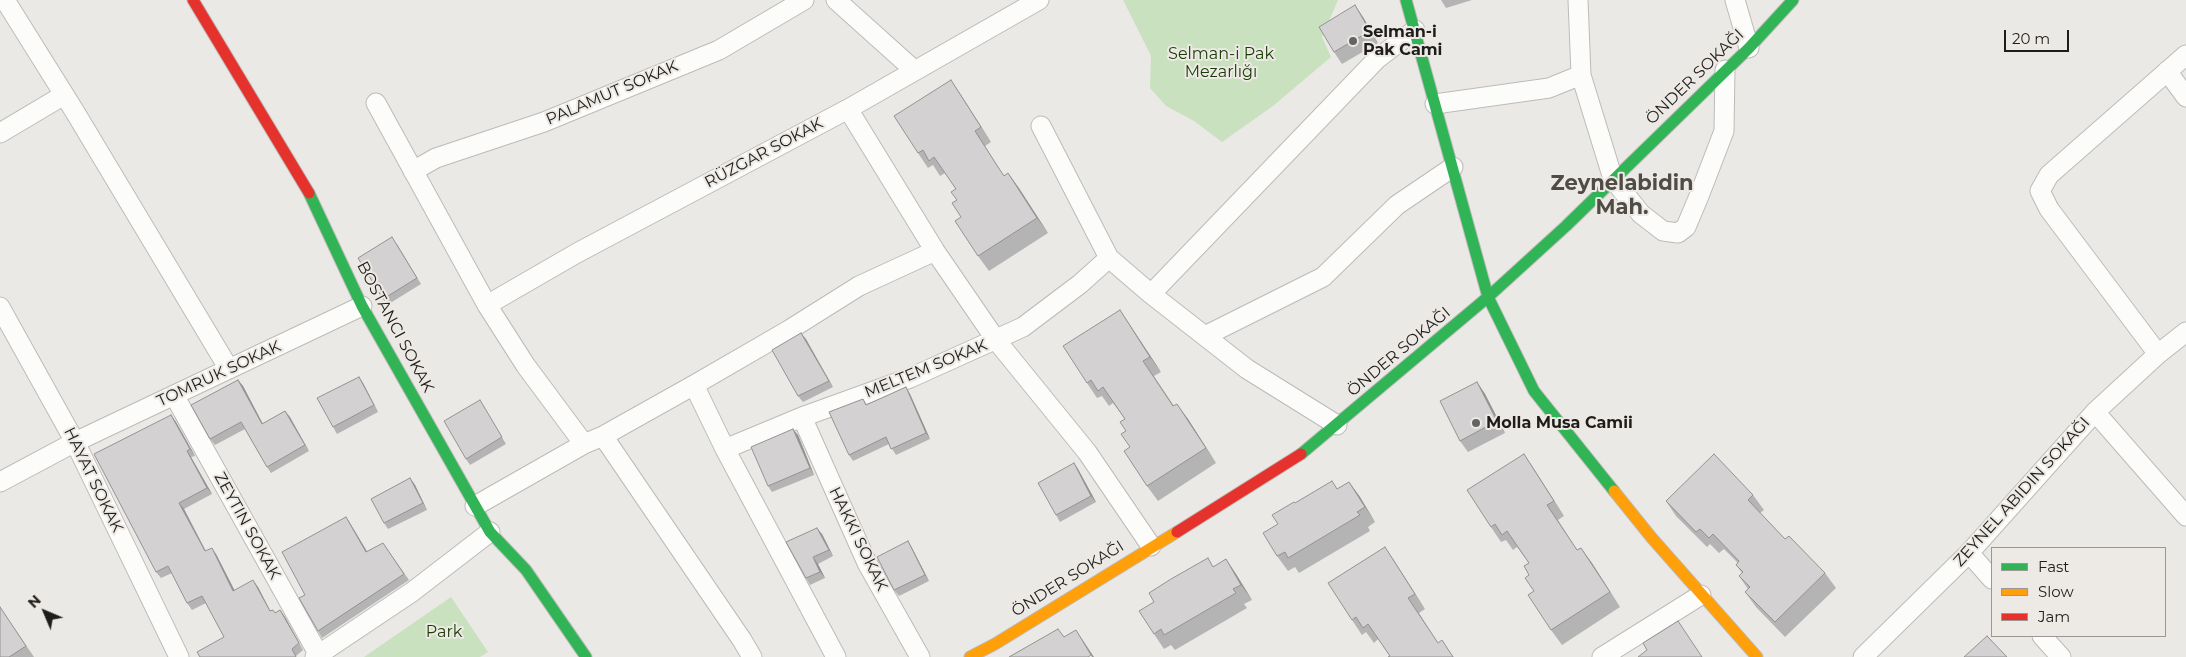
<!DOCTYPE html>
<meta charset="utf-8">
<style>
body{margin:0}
#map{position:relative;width:2186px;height:657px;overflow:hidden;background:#ebe9e6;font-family:Montserrat,sans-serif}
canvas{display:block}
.legend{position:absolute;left:1991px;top:547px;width:175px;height:90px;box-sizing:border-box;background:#ede9e4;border:1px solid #9a9794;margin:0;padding:6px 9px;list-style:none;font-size:15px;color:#1e1d1b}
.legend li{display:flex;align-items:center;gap:10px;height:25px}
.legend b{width:25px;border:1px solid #9a9794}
.north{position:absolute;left:20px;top:587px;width:50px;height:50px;-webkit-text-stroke:4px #ede9e4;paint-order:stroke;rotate:315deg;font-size:14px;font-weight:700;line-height:20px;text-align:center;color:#1e1d1b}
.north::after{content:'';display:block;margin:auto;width:18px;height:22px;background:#1e1d1b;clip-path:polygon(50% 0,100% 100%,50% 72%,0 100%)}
.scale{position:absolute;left:2004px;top:30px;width:65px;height:22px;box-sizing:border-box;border:2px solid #1e1d1b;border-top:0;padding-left:6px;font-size:15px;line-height:18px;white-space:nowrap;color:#1e1d1b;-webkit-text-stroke:4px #ede9e4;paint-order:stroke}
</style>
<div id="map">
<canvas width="2186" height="657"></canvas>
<ul class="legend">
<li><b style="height:6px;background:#30b455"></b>Fast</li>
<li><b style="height:6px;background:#ff9f0a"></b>Slow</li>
<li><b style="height:6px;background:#e5322d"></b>Jam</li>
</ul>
<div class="north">N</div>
<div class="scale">20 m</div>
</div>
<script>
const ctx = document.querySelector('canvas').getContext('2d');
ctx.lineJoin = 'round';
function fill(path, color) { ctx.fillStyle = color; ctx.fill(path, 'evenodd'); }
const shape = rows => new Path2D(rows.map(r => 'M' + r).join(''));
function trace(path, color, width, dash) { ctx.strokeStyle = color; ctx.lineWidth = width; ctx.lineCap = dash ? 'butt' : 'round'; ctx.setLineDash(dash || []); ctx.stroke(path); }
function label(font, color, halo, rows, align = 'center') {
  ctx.font = font + ' Montserrat,sans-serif'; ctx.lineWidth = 4; ctx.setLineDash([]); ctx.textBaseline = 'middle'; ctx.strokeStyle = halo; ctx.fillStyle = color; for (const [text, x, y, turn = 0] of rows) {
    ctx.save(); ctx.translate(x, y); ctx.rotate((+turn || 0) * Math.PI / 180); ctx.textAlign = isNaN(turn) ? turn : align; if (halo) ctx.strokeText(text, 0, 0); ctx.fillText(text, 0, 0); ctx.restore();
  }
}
fill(shape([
 [1123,0,1338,0,1322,37,1331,57,1273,106,1222,142,1194,121,1166,106,1150,88,1151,56],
 [451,597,488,652,480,657,364,657]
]), '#c9e1be');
const street = shape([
 [5,0,75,112,229,369],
 [836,0,914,70],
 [1578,0,1581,75,1613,179,1641,214,1663,231,1678,233,1686,227,1699,196,1724,131,1725,70],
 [1735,0,1749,48],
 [2167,71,2186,97],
 [376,103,487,305,526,366,584,444],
 [1435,104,1549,88,1581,75],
 [848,109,935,251,996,340,1087,452,1151,546],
 [1041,126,1109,258,1151,294,1247,369,1337,425],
 [0,133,64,95],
 [413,171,436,158,544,122,719,50,804,0],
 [1151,294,1377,59,1415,30],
 [487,305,577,253,848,109,1039,0],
 [0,307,75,442,179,657],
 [1205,336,1323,277,1397,205,1453,167],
 [2158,354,2049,209,2040,191,2049,175,2186,55],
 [694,385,725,449,836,657],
 [174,395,320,657],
 [2095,412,2186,516],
 [802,417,867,563,920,657],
 [603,436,742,640,752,657],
 [725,449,802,417,910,378,1023,327,1080,284,1109,258],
 [0,482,75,442,362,306],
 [475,506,584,444,603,436,694,385,789,330,859,286,935,251],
 [1969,553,1992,579],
 [2042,636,2061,657],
 [315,657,412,592,490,532],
 [1602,657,1701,595],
 [1863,657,1969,553,2095,412,2158,354,2186,332]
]);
const fast = shape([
 [1406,0,1488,297,1534,391,1614,491],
 [309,193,362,306,490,532,526,570,586,657],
 [1301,454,1488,297,1566,226,1749,48,1793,0]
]);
const slow = shape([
 [1614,491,1651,537,1757,657],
 [970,657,995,644,1177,532]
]);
const jam = shape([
 [193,0,309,193],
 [1177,532,1301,454]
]);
trace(street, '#bdbbb9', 21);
trace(fast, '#bdbbb9', 13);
trace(slow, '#bdbbb9', 13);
trace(jam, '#bdbbb9', 13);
trace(street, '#fcfcfb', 19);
trace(fast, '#30b455', 11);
trace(slow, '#ff9f0a', 11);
trace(jam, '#e5322d', 11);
fill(shape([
 [1441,0,1472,0,1446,8],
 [1363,17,1378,43,1342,64,1334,52],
 [951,80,991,142,985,146,1004,176,1008,173,1048,233,989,271,978,256,961,217,957,200,956,189,945,173,940,176,933,165,928,168,918,153],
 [397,244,421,284,387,305,383,299],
 [1120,310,1161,372,1154,376,1174,406,1188,419,1216,463,1158,501,1147,486,1130,447,1126,431,1125,419,1113,403,1109,406,1102,396,1097,398,1087,383],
 [801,333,833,387,803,402,798,396],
 [359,377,363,383,378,412,337,434,333,427],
 [238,380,243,386,263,424,285,411,309,451,271,473,267,467,245,429,215,445,210,439],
 [1477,382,1485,394,1505,433,1468,452,1460,441],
 [906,387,910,394,930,439,896,455,889,444,853,461,849,455,863,399,867,405],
 [480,400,506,444,470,465,466,459],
 [171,415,176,422,195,456,191,457,212,494,184,509,206,551,216,554,234,590,258,587,270,611,275,613,280,610,285,617,303,650,296,656,224,637,206,603,192,610,187,603,172,573,161,578,156,572],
 [798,435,814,475,772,492,768,486],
 [1524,454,1564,516,1558,520,1577,550,1581,548,1620,607,1562,645,1551,630,1534,591,1529,575,1529,563,1517,547,1513,550,1506,540,1501,542,1491,527],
 [1074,463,1078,469,1096,502,1060,522,1056,515],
 [410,478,415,485,427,510,388,529,384,523],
 [1349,482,1360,497,1375,522,1368,527,1370,531,1299,573,1295,567,1288,571,1277,556,1278,524,1295,503,1337,489],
 [1753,495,1764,510,1760,513,1785,539,1825,573,1836,588,1785,637,1756,607,1745,592,1748,589,1739,576,1742,573,1736,565,1738,563,1724,549,1719,553,1710,544,1707,547,1676,516,1666,501],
 [346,517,367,552,383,543,409,580,322,638,318,631,305,595],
 [822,534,833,556,818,564,825,578,810,585,806,578],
 [908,541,912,548,929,581,899,596,894,590],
 [1385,547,1425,609,1419,613,1438,643,1454,657,1390,656,1378,639,1374,643,1366,632,1362,635,1352,620],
 [1226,559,1236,574,1252,600,1244,604,1247,608,1175,650,1171,645,1164,649,1154,634,1214,567],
 [0,607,34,657,0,657]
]), '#b5b4b4');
fill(shape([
 [1355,5,1363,17,1378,43,1370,31],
 [951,80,961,95,991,142,981,127],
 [1008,173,1019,188,1048,233,1037,218],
 [1120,310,1130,325,1161,372,1150,357],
 [801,333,806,339,833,387,829,381],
 [359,377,363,383,378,412,374,405],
 [238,380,243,386,266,430,262,424],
 [1477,382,1485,394,1505,433,1497,421],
 [906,387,910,394,930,439,926,433],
 [1177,404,1188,419,1216,463,1206,448],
 [285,411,290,417,309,451,305,445],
 [171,415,176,422,195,456,190,449],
 [793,429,798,435,814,475,810,468],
 [187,451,191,457,212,494,207,488],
 [1524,454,1534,469,1564,516,1554,501],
 [1074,463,1078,469,1096,502,1091,496],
 [410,478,415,485,427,510,423,503],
 [1349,482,1360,497,1375,522,1365,507],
 [179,503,184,509,209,558,205,551],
 [346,517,350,523,371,558,366,552],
 [817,528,822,534,833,556,829,550],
 [908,541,912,548,929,581,925,575],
 [1385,547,1395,562,1425,609,1415,594],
 [212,548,216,554,238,597,233,591],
 [1581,548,1592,563,1620,607,1610,592],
 [813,557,818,564,825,578,820,572],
 [1226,559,1236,574,1252,600,1241,585],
 [253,580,258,587,274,618,270,611],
 [280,610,285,617,303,650,299,643],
 [1076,630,1094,657,1092,657,1091,655]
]), '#949292');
const building = shape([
 [1355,5,1370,31,1334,52,1319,27,1355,5],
 [951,80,981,127,975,131,998,167,1004,176,1008,173,1037,218,978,256,955,221,961,217,952,203,957,200,951,192,956,189,934,157,929,161,923,150,918,153,894,116,951,80],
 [392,237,417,278,383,299,358,258,392,237],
 [1120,310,1150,357,1143,361,1173,406,1177,404,1206,448,1147,486,1124,451,1130,447,1121,434,1126,431,1120,422,1125,419,1103,387,1098,391,1091,380,1087,383,1063,346,1120,310],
 [801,333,829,381,798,396,772,350,801,333],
 [359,377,374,405,333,427,317,398,359,377],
 [238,380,262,424,285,411,305,445,267,467,241,422,210,439,191,405,238,380],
 [1477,382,1497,421,1460,441,1440,401,1477,382],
 [906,387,926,433,891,449,886,437,849,455,829,412,863,399,866,405,906,387],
 [480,400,502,437,466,459,444,421,480,400],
 [171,415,190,449,187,451,207,488,179,503,205,551,212,548,233,591,253,580,270,611,273,610,275,613,280,610,299,643,292,649,296,657,200,657,197,652,224,637,202,596,187,603,168,566,156,572,94,454,171,415],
 [793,429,810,468,768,486,751,447,793,429],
 [1524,454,1554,501,1547,505,1577,550,1581,548,1610,592,1551,630,1528,595,1534,591,1525,578,1529,575,1524,566,1529,563,1507,531,1502,535,1495,524,1491,527,1467,490,1524,454],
 [1714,454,1753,495,1748,500,1785,539,1789,536,1825,573,1775,622,1745,592,1750,587,1739,576,1743,572,1736,565,1739,561,1713,534,1709,538,1700,529,1696,532,1666,501,1714,454],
 [1074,463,1091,496,1056,515,1038,483,1074,463],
 [410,478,423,503,384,523,371,499,410,478],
 [1332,481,1337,489,1349,482,1365,507,1357,512,1360,515,1288,558,1285,552,1277,556,1263,533,1278,524,1272,515,1294,502,1295,503,1332,481],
 [346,517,366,552,383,543,404,574,318,631,299,598,305,595,282,552,346,517],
 [817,528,829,550,813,557,820,572,806,578,786,542,817,528],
 [908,541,925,575,894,590,877,557,908,541],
 [1385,547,1415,594,1408,598,1438,643,1442,640,1453,657,1388,657,1390,656,1368,624,1363,628,1356,617,1352,620,1328,583,1385,547],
 [1208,558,1213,567,1226,559,1241,585,1233,589,1236,593,1164,635,1161,629,1154,634,1139,611,1154,602,1149,593,1171,579,1208,558],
 [0,607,26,646,9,657,0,657,0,607],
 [1678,621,1702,657,1638,657,1647,650,1643,643,1678,621],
 [1058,629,1064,637,1076,630,1091,655,1088,657,1009,657,1058,629],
 [1987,636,2007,657,1964,657,1987,636]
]);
fill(building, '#d3d1d1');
trace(building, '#949292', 1);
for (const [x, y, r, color] of [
 [1353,41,5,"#666462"],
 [1476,423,5,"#666462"]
]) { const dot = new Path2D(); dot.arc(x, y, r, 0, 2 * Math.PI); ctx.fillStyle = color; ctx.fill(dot); trace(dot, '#ede9e4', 2); }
label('bold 16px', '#1e1d1b', '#ede9e4', [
 ["Selman-i",1363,32],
 ["Pak Cami",1363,50],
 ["Molla Musa Camii",1486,423]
], 'left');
label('16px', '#183b05', '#ede9e4', [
 ["Selman-i Pak",1221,54],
 ["Mezarlığı",1221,72],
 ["Park",444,632]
]);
label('16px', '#1e1d1b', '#ede9e4', [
 ["ÖNDER SOKAĞI",1695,77,-44],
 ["PALAMUT SOKAK",612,93,-23],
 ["RÜZGAR SOKAK",764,153,-28],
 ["BOSTANCI SOKAK",395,327,62],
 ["ÖNDER SOKAĞI",1399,352,-40],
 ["MELTEM SOKAK",926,369,-22],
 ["TOMRUK SOKAK",219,374,-25],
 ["HAYAT SOKAK",93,480,64],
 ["ZEYNEL ABIDIN SOKAĞI",2022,492,-48],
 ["ZEYTIN SOKAK",247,526,61],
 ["HAKKI SOKAK",858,539,64],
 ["ÖNDER SOKAĞI",1068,579,-32]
]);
label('bold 21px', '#4f4c47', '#ede9e4', [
 ["Zeynelabidin",1622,184],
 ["Mah.",1622,208]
]);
</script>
